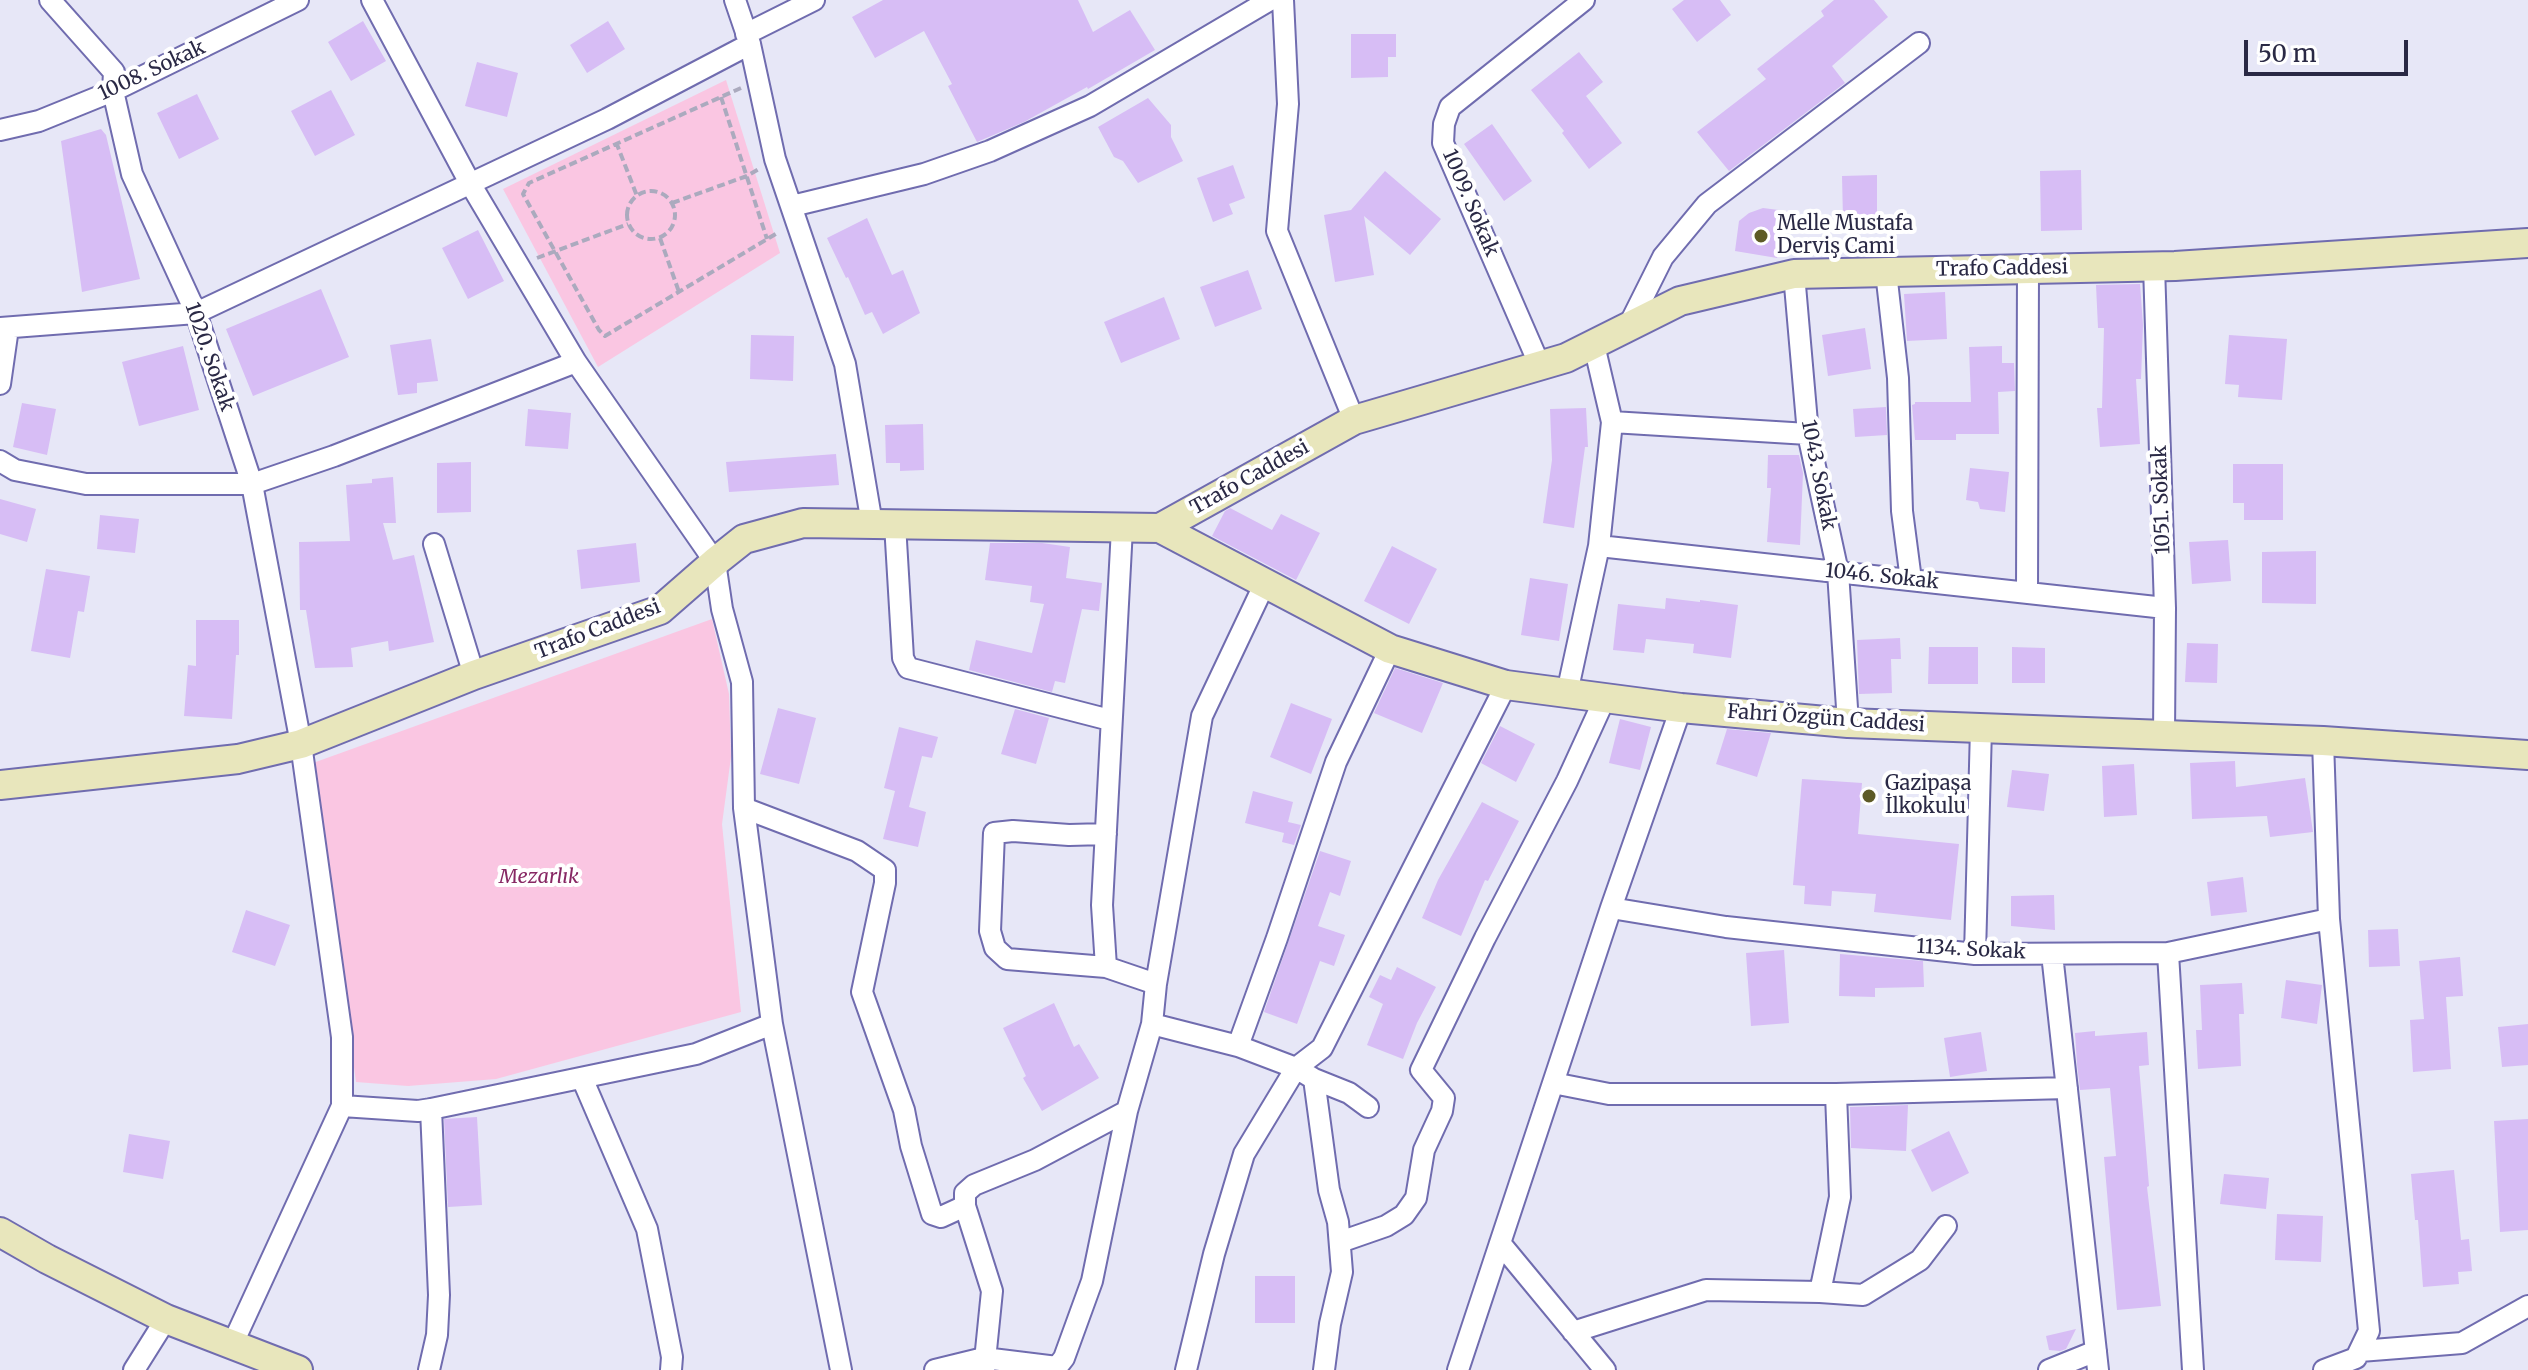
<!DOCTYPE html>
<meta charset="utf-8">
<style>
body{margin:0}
#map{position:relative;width:2528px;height:1370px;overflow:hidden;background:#e7e7f7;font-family:Merriweather,serif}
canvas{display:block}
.scale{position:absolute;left:2244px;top:40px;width:164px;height:36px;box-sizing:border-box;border:4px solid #2a2945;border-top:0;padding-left:10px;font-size:24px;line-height:28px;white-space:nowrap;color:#2a2945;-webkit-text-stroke:6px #fff;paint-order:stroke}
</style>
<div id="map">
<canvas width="2528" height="1370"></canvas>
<div class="scale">50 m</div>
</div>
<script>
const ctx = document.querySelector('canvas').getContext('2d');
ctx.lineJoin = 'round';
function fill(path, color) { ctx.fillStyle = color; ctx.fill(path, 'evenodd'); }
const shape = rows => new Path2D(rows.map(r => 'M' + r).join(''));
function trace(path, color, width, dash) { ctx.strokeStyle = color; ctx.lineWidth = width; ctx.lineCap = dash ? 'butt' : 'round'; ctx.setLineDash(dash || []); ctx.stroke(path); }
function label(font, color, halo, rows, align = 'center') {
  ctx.font = font + ' Merriweather,serif'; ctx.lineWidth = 8; ctx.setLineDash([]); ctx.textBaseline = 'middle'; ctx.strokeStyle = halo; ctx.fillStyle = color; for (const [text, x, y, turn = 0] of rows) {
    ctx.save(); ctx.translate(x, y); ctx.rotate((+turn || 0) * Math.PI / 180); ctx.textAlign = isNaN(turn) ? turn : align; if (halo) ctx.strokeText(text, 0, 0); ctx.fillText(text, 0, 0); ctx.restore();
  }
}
fill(shape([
 [726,80,780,253,598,367,503,189],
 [712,619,729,694,731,757,722,824,741,1012,496,1079,408,1086,356,1082,313,763]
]), '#fac6e2');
fill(shape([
 [883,0,1078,0,1093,32,1130,10,1155,50,1088,89,1087,87,1024,122,977,142,948,86,952,84,924,31,875,58,852,17],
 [1684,0,1720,0,1731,15,1697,42,1672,9],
 [1834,0,1874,0,1888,17,1832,66,1845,83,1729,171,1697,132,1766,79,1757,69,1824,16,1821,11],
 [363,21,386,61,351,81,328,42],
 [608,21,625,49,587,73,570,45],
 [1351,34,1396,34,1396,57,1388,57,1388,77,1351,78],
 [1579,52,1603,82,1586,96,1622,143,1589,169,1562,133,1564,131,1531,90],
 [477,62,518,73,507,117,465,106],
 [331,90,355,135,315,156,291,111],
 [197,94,219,139,179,159,157,113],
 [1148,98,1171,125,1171,137,1183,161,1138,183,1123,161,1114,157,1098,127],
 [1492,124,1532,181,1504,201,1464,144],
 [101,129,106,135,140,279,82,292,61,141],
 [1233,165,1245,198,1229,204,1233,214,1213,222,1197,178],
 [2081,170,2082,230,2041,231,2040,171],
 [1385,171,1441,219,1410,255,1364,216,1374,275,1335,282,1324,215,1351,210],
 [1877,175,1877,218,1843,219,1842,176],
 [1763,208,1794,212,1777,258,1735,251,1739,221,1749,213],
 [867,218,892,275,903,270,920,313,883,334,872,312,865,315,848,277,846,278,827,238],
 [478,230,504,281,468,299,442,248],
 [1248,270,1262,309,1215,327,1200,287],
 [2140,284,2143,325,2141,379,2136,379,2140,444,2100,447,2097,408,2102,408,2104,328,2098,328,2096,285],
 [321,289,349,357,253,396,226,329],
 [1945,292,1947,339,1907,341,1904,294],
 [1164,297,1180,339,1121,363,1104,322],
 [1865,328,1871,369,1828,376,1822,335],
 [751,335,794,336,793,381,750,379],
 [2229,335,2287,339,2282,400,2238,397,2239,385,2225,384],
 [431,339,438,381,417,383,417,393,398,395,390,345],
 [183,346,199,410,139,426,122,362],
 [2002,346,2002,363,2014,363,2015,391,1998,392,1999,434,1956,434,1956,440,1915,440,1912,405,1915,404,1915,402,1971,402,1969,347],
 [22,403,56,409,47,455,13,447],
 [1886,407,1887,435,1855,437,1853,409],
 [1586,408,1588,447,1585,447,1574,528,1543,523,1552,460,1550,409],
 [528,409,571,413,568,449,525,446],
 [923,424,924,470,900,471,900,463,886,463,885,425],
 [836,454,839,485,729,492,726,462],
 [1768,455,1799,455,1803,473,1800,545,1767,542,1771,488,1767,488],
 [471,462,471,512,437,513,437,463],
 [2233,464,2283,464,2283,520,2244,520,2244,503,2233,503],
 [1970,468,2009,472,2005,512,1980,509,1978,502,1966,500],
 [393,477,396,523,383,523,393,560,414,555,434,642,389,651,388,641,351,648,353,667,315,668,306,610,300,610,299,542,350,541,346,485,372,483,372,479],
 [0,499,36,509,27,542,0,534],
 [1230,508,1272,530,1281,514,1320,533,1296,580,1212,536,1225,511],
 [100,515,139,519,135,553,97,549],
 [2228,540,2231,581,2192,584,2189,542],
 [636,543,640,582,581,589,577,550],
 [990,543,1042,543,1070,547,1066,578,1102,583,1099,611,1082,609,1065,683,1055,681,1052,692,969,670,976,640,1032,653,1044,604,1030,602,1032,586,985,580],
 [1392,546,1437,569,1409,624,1364,601],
 [2316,551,2316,604,2262,603,2262,552],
 [46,569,90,576,84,612,78,611,70,658,31,651],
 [1530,578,1568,584,1559,641,1521,635],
 [1666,598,1700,602,1700,600,1738,605,1731,658,1693,653,1694,644,1646,639,1644,653,1613,650,1618,604,1665,609],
 [196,620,239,620,239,655,236,655,232,719,184,716,188,665,196,666],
 [1900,638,1901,659,1891,659,1892,693,1859,694,1857,640],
 [2187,643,2218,644,2217,683,2185,682],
 [1929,647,1978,647,1978,684,1928,684],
 [2012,647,2045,648,2045,683,2012,683],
 [1395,668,1443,683,1422,733,1374,713],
 [1291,703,1332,719,1311,774,1270,757],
 [778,708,816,718,799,784,760,774],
 [1015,709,1049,718,1036,764,1001,754],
 [1620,719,1651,727,1640,770,1609,763],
 [1500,726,1535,744,1516,782,1481,763],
 [899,727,938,737,932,758,922,756,909,807,926,812,918,847,883,839,895,791,884,788],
 [1727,729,1771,733,1757,777,1716,764],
 [2235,761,2236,787,2305,778,2313,832,2270,837,2267,816,2192,819,2190,763],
 [2134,764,2137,815,2104,817,2102,766],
 [2012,770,2049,774,2044,811,2007,807],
 [1802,779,1862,783,1858,834,1959,844,1951,920,1874,912,1876,894,1832,891,1831,906,1804,904,1805,886,1793,885],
 [1253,791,1293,802,1288,822,1301,825,1294,845,1282,842,1284,833,1245,823],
 [1482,802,1519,821,1488,881,1485,880,1461,936,1422,918,1438,880],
 [1320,851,1351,861,1340,896,1330,892,1318,926,1345,935,1334,966,1320,961,1297,1024,1264,1012],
 [2243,877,2247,912,2211,916,2207,882],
 [2054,895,2055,930,2011,926,2011,896],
 [246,910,290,925,275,966,232,952],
 [2398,929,2400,966,2369,967,2368,930],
 [1784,950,1789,1023,1751,1026,1746,953],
 [1840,954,1923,961,1924,987,1875,988,1875,997,1839,996],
 [2460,957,2463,996,2446,997,2451,1069,2413,1072,2410,1020,2424,1019,2419,961],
 [1397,967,1436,987,1417,1023,1403,1059,1367,1045,1383,1004,1369,997,1380,975,1391,980],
 [2286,980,2322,985,2317,1024,2281,1018],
 [2242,983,2244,1014,2239,1014,2241,1066,2198,1069,2196,1030,2202,1030,2200,985],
 [1054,1003,1074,1047,1079,1044,1099,1078,1042,1111,1023,1078,1026,1076,1003,1028],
 [2528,1024,2528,1065,2502,1067,2498,1027],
 [2095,1031,2095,1036,2147,1032,2149,1065,2139,1066,2149,1186,2147,1187,2161,1306,2117,1310,2104,1157,2116,1156,2110,1088,2080,1090,2077,1064,2075,1033],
 [1981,1032,1987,1071,1950,1077,1944,1038],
 [1908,1105,1906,1151,1851,1148,1850,1107],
 [477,1117,482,1205,448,1207,444,1119],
 [2528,1119,2528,1230,2500,1232,2494,1121],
 [1949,1131,1969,1173,1932,1192,1911,1150],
 [129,1134,170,1141,163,1179,123,1172],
 [2454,1170,2461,1240,2469,1239,2472,1271,2458,1272,2459,1284,2423,1287,2418,1220,2415,1220,2411,1174],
 [2224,1174,2269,1178,2266,1209,2220,1204],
 [2277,1214,2323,1216,2321,1262,2275,1260],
 [1255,1276,1295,1276,1295,1323,1255,1323],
 [2076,1329,2066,1349,2060,1351,2049,1350,2046,1336]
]), '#d7bdf5');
const street = shape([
 [50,0,114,72,113,91,132,174,196,313,252,484,301,744,342,1037,342,1106,233,1343],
 [372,0,471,185,576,362,715,562,722,609,742,682,744,808,772,1024,841,1370],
 [735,0,750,44,775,159,845,364,872,524],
 [1283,0,1288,104,1277,231,1354,420],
 [746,34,814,0],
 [0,130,39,121,113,91,298,0],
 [792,206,924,174,990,151,1090,106,1270,0],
 [2154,266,2165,608,2164,735],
 [1886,272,1898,378,1902,511,1911,580],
 [1794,274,1808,434,1838,572,1848,723],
 [1628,327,1663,257,1707,204,1919,43],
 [0,328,196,313,607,119,750,44],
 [1540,366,1443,143,1444,124,1450,107,1584,0],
 [0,384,8,328],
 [1612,422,1808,434],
 [0,461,15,470,86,484,252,484,334,456,576,362],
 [895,524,903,658,908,668,1110,720],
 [434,544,474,675],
 [1599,546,2165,608],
 [2027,593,2028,269],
 [1567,693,1599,546,1612,422,1594,345],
 [2323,741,2329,919,2369,1331,2356,1358,2324,1370],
 [744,808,857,851,885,870,885,883,862,992,904,1110,911,1146,932,1214,941,1217,965,1206],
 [1106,834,1069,835,1013,831,994,833,990,931,995,948,1007,959,1106,967,1156,984],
 [1611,908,1726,927,1975,954,2168,953,2329,919],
 [2168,953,2193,1370],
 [1975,954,1981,728],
 [2052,954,2098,1370],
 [1106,967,1102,905,1122,528],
 [1152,1024,1238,1046,1296,1068,1314,1079,1349,1093,1368,1107],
 [1238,1046,1277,938,1336,762,1390,649],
 [582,1078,647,1229,672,1357,671,1370],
 [1314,1079,1329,1190,1338,1222,1342,1272,1330,1324,1324,1370],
 [1553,1083,1609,1094,1836,1094,2067,1088],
 [342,1106,418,1111,431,1109,696,1054,772,1024],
 [1340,1242,1386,1226,1404,1215,1416,1198,1424,1150,1442,1111,1444,1098,1421,1070,1485,938,1567,781,1605,698],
 [1500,1243,1605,1370],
 [1820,1292,1840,1197,1836,1094],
 [1573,1332,1706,1290,1820,1292,1863,1295,1920,1260,1946,1226],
 [2360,1351,2462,1343,2528,1306],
 [134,1370,166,1319],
 [429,1370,437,1335,439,1295,431,1109],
 [935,1370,984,1358,1057,1367,1064,1358,1092,1281,1127,1111,1152,1024,1156,984,1202,716,1265,583],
 [984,1370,992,1291,965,1206,965,1193,974,1185,1035,1160,1127,1111],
 [1186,1370,1214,1254,1244,1154,1296,1068,1322,1048,1506,685],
 [1458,1370,1611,908,1681,708],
 [2049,1370,2096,1351]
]);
const secondary = shape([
 [1160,528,1390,649,1506,685,1681,708,1848,723,2323,741,2528,755],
 [0,785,238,759,301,744,474,675,660,610,715,562,744,539,803,523,1160,528,1354,420,1566,358,1680,301,1794,274,2175,266,2528,243],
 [0,1232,47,1259,166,1319,298,1370]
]);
trace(street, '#706caf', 24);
trace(secondary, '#706caf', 32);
trace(shape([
 [741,88,529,183,523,194,599,330,605,336,779,232],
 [721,97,767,239],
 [616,142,637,196],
 '627 215a24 24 0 1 1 48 0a24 24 0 1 1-48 0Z',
 [672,203,747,176,759,169],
 [660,238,679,292],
 [537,258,628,224]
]), '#abaabe', 4, [8, 4]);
trace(street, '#fff', 20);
trace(secondary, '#e8e6bc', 28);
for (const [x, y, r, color] of [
 [1761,236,8,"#5d5a26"],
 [1869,796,8,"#5d5a26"]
]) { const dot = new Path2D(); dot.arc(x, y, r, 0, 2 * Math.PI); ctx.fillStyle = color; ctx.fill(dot); trace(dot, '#fff', 3); }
label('20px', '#2a2945', '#fff', [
 ["1008. Sokak",152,71,-25],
 ["1009. Sokak",1470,203,67],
 ["Trafo Caddesi",2002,269,-1],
 ["1020. Sokak",209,357,71],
 ["1043. Sokak",1818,475,79],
 ["Trafo Caddesi",1250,478,-29],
 ["1051. Sokak",2162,500,-92],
 ["1046. Sokak",1882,577,6],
 ["Trafo Caddesi",598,630,-21],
 ["Fahri Özgün Caddesi",1826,719,4],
 ["1134. Sokak",1971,950,3]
]);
label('20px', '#2a2945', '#fff', [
 ["Melle Mustafa",1777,224],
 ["Derviş Cami",1777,247],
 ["Gazipaşa",1885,784],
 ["İlkokulu",1885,807]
], 'left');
label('italic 20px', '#872864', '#fff', [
 ["Mezarlık",539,877]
]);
</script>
